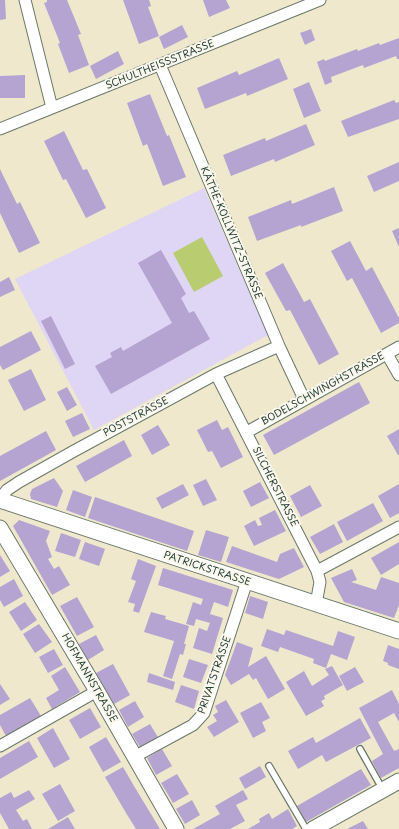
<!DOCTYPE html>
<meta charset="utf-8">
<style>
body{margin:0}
canvas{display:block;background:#efe8cc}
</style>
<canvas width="399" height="829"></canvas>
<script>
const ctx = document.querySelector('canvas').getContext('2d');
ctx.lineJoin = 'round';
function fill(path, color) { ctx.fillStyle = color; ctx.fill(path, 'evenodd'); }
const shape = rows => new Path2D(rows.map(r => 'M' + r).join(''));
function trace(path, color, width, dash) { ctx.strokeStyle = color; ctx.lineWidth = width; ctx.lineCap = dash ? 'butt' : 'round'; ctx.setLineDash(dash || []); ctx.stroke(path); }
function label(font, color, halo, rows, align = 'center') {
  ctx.font = font + ' "Playpen Sans",sans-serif'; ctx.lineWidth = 4; ctx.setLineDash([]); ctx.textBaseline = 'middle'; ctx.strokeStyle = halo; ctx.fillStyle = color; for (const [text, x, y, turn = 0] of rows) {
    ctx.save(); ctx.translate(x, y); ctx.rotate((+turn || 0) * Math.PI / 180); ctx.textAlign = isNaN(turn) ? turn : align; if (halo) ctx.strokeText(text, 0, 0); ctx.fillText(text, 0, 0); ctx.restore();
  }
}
fill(shape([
 [204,188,268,335,94,430,15,279]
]), '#dfd5f5');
fill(shape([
 [202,237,223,276,194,292,173,253]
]), '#b9cc70');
fill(shape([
 [0,0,5,0,6,19,0,20],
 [47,0,67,0,81,34,78,35,89,65,69,73,58,44,60,43,44,3,47,2],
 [123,0,149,0,151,6,148,7,159,36,139,44],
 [203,0,226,0,230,8,209,17],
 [182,25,188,37,164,49,159,37],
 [311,29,315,40,305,45,300,33],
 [399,38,399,59,397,59,396,56,364,68,363,65,331,77,332,82,325,85,317,62,324,59,325,61,357,49,358,51,379,43,380,45],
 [118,51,124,64,96,79,90,66],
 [279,58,288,79,247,96,246,93,205,109,197,88,237,71,239,75],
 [25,75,25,98,0,98,0,76],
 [309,82,321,111,304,118,293,89],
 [150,94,167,136,169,135,186,177,163,186,147,144,143,146,127,103],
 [394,100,396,103,399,102,399,119,348,137,341,121],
 [306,124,315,145,275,162,274,159,231,176,223,155,265,138,266,141],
 [64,131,83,170,87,169,106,208,86,218,66,179,63,180,44,141],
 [399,162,399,181,374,192,367,176],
 [0,169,17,204,20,202,40,243,19,253,0,213],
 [334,187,343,211,301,227,301,225,257,241,248,217,291,200,292,204],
 [399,228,399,247,392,231],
 [350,241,366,271,372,267,399,318,399,323,381,333,352,278,347,281,331,251],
 [161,250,186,294,181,298,189,313,194,311,210,339,111,394,95,366,112,357,110,353,121,347,123,351,172,323,138,263],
 [283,263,304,302,310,299,339,354,319,365,290,310,286,311,265,273],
 [9,277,15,290,0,297,0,282],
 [51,316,75,364,65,369,41,321],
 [31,331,41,350,3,370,0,365,0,347],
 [31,369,46,400,24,411,8,380],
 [359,382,370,403,274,455,263,435],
 [67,387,77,405,67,411,57,392],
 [82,413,90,429,73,437,65,421],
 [217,420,222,430,228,427,243,457,221,468,212,451,208,452,197,430],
 [158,425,170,445,152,455,141,435],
 [399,429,399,455,398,455,387,436],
 [46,431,56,450,0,481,0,456],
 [124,440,132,456,85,482,76,466],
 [54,478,63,491,57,507,31,499,30,494,32,489],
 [206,479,217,500,203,506,193,485],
 [260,482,269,498,251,507,243,491],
 [183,484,189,495,162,509,156,498],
 [399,484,399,513,390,518,378,496],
 [310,485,322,506,301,517,290,496],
 [73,490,92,497,85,517,66,510],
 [95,497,194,531,187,551,88,518],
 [373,503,383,521,347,541,337,522],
 [275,510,286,531,254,546,244,526,255,520,258,526,262,525,259,518],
 [19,520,50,531,46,541,52,557,48,559,54,569,59,566,70,585,52,595,13,526],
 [334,524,343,542,320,554,310,537],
 [206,530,229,537,221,562,198,555],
 [61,533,81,540,75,557,55,551],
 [85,542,105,549,99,566,79,559],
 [399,542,399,564,381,575,371,558],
 [232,546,277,562,280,554,294,548,304,567,279,579,226,562],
 [0,555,10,571,0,577],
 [138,559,156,566,139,613,133,611,135,604,128,602,136,581,131,579],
 [163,568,233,590,228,607,214,602,210,614,223,618,212,654,193,648,199,628,207,631,210,623,196,619,194,626,186,624,193,602,201,605,203,599,158,585],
 [352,569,357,580,351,582,376,590,381,577,399,583,399,605,394,618,344,602,331,578],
 [14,579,23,596,4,607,0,600,0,587],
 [250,596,268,602,263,619,245,613],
 [77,597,94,627,77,636,60,606],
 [25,602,37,620,21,631,9,612],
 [151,612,166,616,165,619,189,626,184,644,186,644,183,655,180,654,172,679,163,676,174,641,144,632],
 [39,624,52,642,35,653,23,634],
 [267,629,284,635,286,630,333,646,338,631,355,637,347,660,331,654,326,668,313,663,314,659,280,647,278,652,261,646],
 [96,635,104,650,88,660,79,644],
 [237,642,253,648,248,667,266,656,285,689,268,699,256,678,253,680,249,674,231,685,225,675],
 [388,645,399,649,399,669,388,665,388,663,383,661],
 [54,649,63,665,48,673,39,657],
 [189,659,208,665,201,683,183,677],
 [113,664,130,695,114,704,96,673],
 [332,666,343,685,324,696,325,699,321,701,324,706,306,716,286,682,304,671,312,686,329,675,325,669],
 [65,667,80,692,52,709,46,698,59,690,51,676],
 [355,667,364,682,347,691,339,676],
 [149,673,175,682,173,690,147,682],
 [0,684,10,699,0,705],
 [181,685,199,691,194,709,175,702],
 [392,690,399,704,399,722,394,713,378,722,394,751,399,749,399,768,381,778,372,761,383,754,359,708],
 [30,698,41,716,6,736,0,725,0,715],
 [226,700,239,722,214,737,207,727,217,721,213,715,218,712,215,706],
 [135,701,144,717,128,727,119,710],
 [261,702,270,718,262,722,266,731,253,738,240,713],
 [90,708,101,727,80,739,69,720],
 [360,718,371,738,326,762,322,755,298,769,288,751,313,737,316,743],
 [150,724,159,739,141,749,132,734],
 [53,728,70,759,54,768,37,738],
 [106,737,121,762,103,772,89,747],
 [29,741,38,757,0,779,0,758],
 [162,749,172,766,156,775,147,758],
 [260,766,266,777,245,789,239,778],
 [123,767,134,786,160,829,136,829,126,813,105,777],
 [361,769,371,785,306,822,297,806],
 [177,774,189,794,173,803,161,783],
 [60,784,75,811,58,821,42,794],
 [29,790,35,799,16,810,23,821,27,819,32,829,9,829,0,813,0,798,11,792,14,798],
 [243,790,248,799,236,805,245,821,230,829,193,829,220,814,215,806],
 [192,800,200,815,185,824,176,809],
 [288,809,297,826,292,829,248,829,260,822,259,819,269,813,272,819],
 [68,817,75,829,48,829],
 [363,821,368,829,347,829]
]), '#b5a4d1');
const service = shape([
 [360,749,383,790],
 [269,766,306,829]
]);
const minor = shape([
 [25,0,52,108],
 [160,65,279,346,304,399],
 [0,129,320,0],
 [387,354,399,375],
 [216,374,317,571,320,582,316,604],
 [247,432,399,347],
 [0,499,7,490,19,482,74,451,216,374,279,346],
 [317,571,399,527],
 [0,746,97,691],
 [134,757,193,725,204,713,247,581]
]);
const secondary = shape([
 [0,500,399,631],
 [0,528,97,691,176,829],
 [313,829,399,781]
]);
trace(service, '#687969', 8);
trace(minor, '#687969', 13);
trace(secondary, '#687969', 17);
trace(service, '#fff', 5.5);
trace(minor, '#fff', 11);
trace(secondary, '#fff', 15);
label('10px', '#1f3d34', '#fbf7ec', [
 ["SCHULTHEISSSTRASSE",160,65,-22],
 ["KÄTHE-KOLLWITZ-STRASSE",231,233,67],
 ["BODELSCHWINGHSTRASSE",323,389,-29],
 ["POSTSTRASSE",136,417,-28],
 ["SILCHERSTRASSE",275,487,63],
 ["PATRICKSTRASSE",207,569,18],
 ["PRIVATSTRASSE",215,675,-71],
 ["HOFMANNSTRASSE",89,678,60]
]);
</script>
